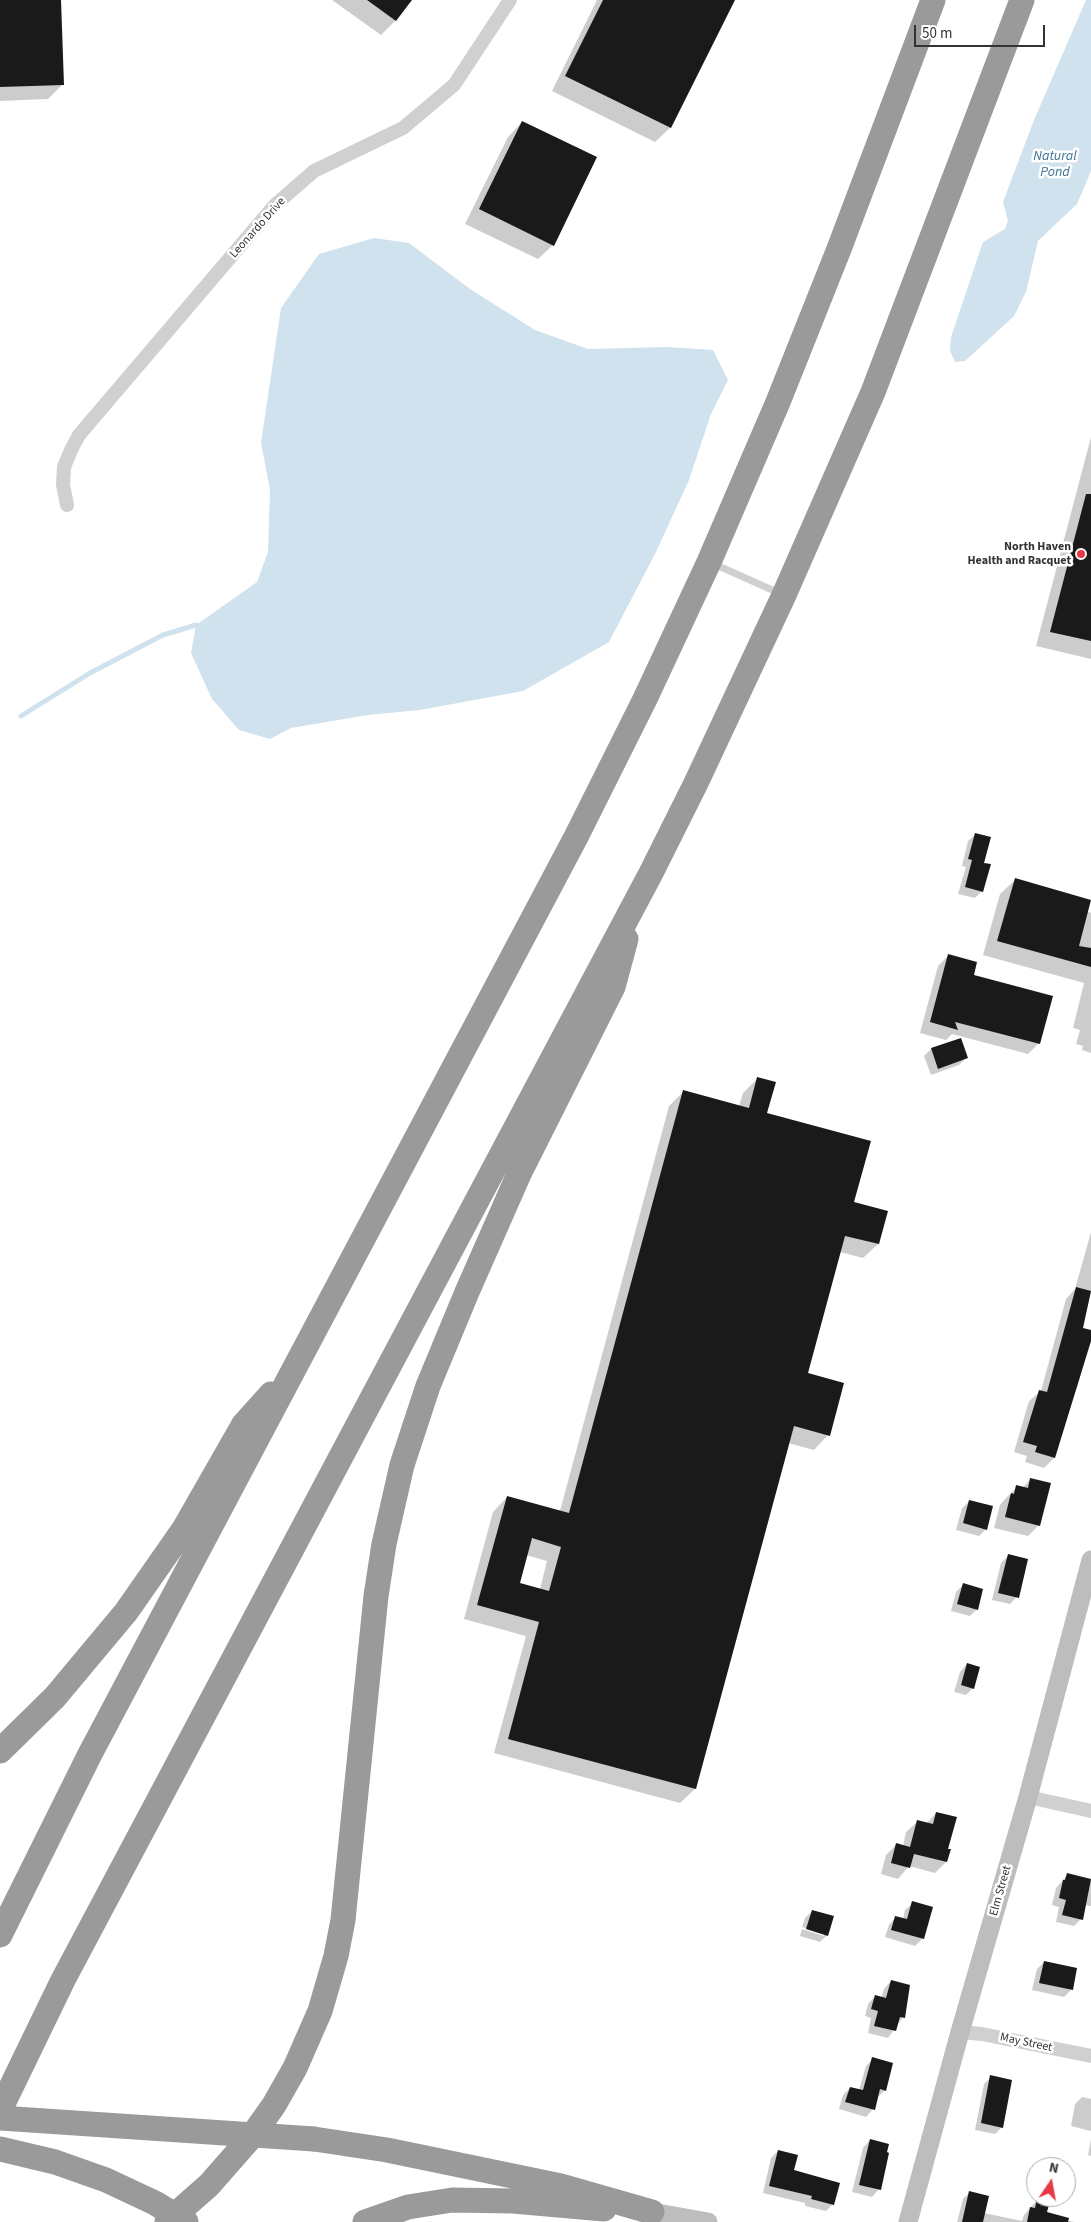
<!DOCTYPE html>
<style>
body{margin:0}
#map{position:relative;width:1091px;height:2222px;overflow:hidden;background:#fff;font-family:"Source Sans 3",sans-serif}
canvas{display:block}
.north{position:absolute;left:1026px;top:2157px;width:50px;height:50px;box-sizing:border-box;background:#fff;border:1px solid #adadad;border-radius:50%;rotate:12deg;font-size:14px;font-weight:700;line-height:20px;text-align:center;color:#333}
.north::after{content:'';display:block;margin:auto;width:18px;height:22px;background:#e63946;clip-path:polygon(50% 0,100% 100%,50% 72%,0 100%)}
.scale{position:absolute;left:914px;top:25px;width:131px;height:22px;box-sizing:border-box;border:2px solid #333;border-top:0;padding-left:6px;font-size:15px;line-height:18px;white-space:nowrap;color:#333;-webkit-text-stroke:4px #fff;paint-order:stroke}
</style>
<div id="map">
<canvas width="1091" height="2222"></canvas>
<div class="north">N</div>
<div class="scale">50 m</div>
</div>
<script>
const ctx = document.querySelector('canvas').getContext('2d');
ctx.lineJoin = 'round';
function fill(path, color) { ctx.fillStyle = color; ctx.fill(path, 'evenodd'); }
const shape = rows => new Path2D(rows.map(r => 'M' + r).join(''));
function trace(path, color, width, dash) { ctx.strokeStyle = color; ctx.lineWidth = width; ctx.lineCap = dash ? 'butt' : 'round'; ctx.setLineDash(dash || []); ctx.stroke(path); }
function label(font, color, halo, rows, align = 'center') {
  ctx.font = font + ' "Source Sans 3",sans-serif'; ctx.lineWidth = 5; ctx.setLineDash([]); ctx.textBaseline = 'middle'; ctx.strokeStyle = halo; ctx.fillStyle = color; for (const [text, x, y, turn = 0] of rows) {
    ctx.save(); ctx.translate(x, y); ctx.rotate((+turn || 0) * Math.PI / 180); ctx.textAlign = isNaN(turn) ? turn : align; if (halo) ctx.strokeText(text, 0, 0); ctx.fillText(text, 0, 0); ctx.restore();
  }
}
fill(shape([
 [1086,0,1091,0,1091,171,1077,204,1038,241,1026,292,1014,316,965,361,955,362,950,351,951,337,983,242,1005,229,1008,221,1003,202,1034,120],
 [374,238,409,243,470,289,535,330,588,349,666,347,713,350,728,380,711,414,689,480,656,552,609,642,523,691,420,710,368,715,291,728,270,739,239,730,212,699,191,653,196,625,257,582,268,552,270,490,261,443,281,308,319,254]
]), '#cfe2ee');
fill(shape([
 [0,0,60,0,63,84,48,99,0,101],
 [332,0,410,0,395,21,381,35],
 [597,0,733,0,670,128,655,142,552,91],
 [522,122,553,245,538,259,465,224,508,137],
 [1091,437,1091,659,1036,646],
 [976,834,983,864,982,891,975,898,958,894,966,867,962,866,968,841],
 [1015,880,1091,913,1091,1053,1082,1050,1083,1046,1076,1044,1080,1030,1073,1028,1084,983,983,955,1000,894],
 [949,955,1039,1043,1028,1054,952,1034,946,1040,920,1033,938,966],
 [960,1039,966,1058,959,1065,931,1075,924,1056,931,1049],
 [758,1078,766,1113,853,1203,886,1212,878,1244,863,1258,840,1252,807,1374,828,1435,814,1450,788,1443,695,1789,680,1803,494,1753,526,1636,464,1619,493,1512,507,1497,560,1511,669,1106,684,1091,739,1106,743,1093],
 [526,1555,547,1561,540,1589,518,1584],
 [1091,1232,1091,1292,1082,1328,1091,1331,1091,1336,1077,1388,1074,1390,1054,1458,1044,1468,1025,1462,1027,1456,1014,1452,1029,1401,1041,1391,1066,1299,1075,1289],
 [1031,1479,1039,1525,1028,1536,994,1528,1000,1505,1006,1498,1017,1487,1022,1488],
 [970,1501,986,1529,979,1536,956,1530,962,1508],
 [1008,1556,1017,1597,1010,1604,992,1600,1001,1563],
 [963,1585,977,1609,970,1616,951,1611,956,1592],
 [967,1664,973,1688,966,1695,954,1692,960,1672],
 [936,1813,947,1849,946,1862,935,1873,909,1866,898,1879,881,1874,886,1855,897,1844,903,1846,906,1832,917,1822,926,1824],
 [1067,1875,1091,1880,1091,1906,1084,1905,1081,1919,1074,1926,1056,1922,1059,1907,1052,1905,1056,1888],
 [913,1903,922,1939,915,1946,885,1937,889,1925,896,1917,903,1919,905,1910],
 [812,1911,827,1935,820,1942,800,1936,802,1929,824,1936,824,1933,802,1927,805,1918],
 [1044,1962,1071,1990,1064,1997,1032,1990,1037,1969],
 [891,1981,903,2017,888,2038,868,2033,871,2018,865,2016,868,2004,875,1996,881,1998,884,1989],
 [873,2059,885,2090,878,2097,873,2109,866,2117,839,2109,843,2095,850,2088,859,2090,866,2066],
 [991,2077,1002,2127,995,2134,975,2130,984,2084],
 [1082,2097,1091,2099,1091,2131,1071,2126,1075,2104],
 [1091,2139,1091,2156,1088,2155],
 [870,2140,879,2189,872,2197,852,2192,863,2148],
 [778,2151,792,2171,833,2204,826,2211,805,2206,805,2203,763,2193,771,2158],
 [970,2192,984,2213,1022,2221,1024,2215,1038,2199,1045,2216,1075,2222,957,2222,963,2199]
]), '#0003');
trace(shape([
 [21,716,90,673,163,635,196,625]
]), '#cfe2ee', 5);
fill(shape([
 [0,0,61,0,64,85,0,87],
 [367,0,412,0,396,21],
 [603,0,735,0,671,128,565,76],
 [522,121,597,157,554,246,479,209],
 [1086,494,1091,494,1091,641,1050,632],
 [975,833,991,837,984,863,991,864,983,892,965,887,972,860,968,859],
 [1015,878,1091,900,1079,946,1091,948,1091,967,997,941],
 [948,954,977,962,974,975,1053,996,1040,1044,955,1022,958,1030,930,1022],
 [961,1038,968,1058,938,1069,931,1048],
 [757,1077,776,1082,767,1113,871,1141,854,1202,888,1211,879,1244,845,1236,808,1373,844,1383,830,1436,794,1426,696,1789,508,1739,539,1622,477,1605,507,1496,569,1513,683,1090,749,1108],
 [532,1538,561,1547,549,1591,520,1583],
 [1076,1287,1091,1291,1083,1328,1091,1330,1091,1341,1055,1458,1035,1452,1037,1446,1023,1442,1039,1390,1047,1392],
 [1030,1478,1051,1483,1040,1526,1005,1517,1011,1493,1014,1494,1016,1485,1028,1488],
 [969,1500,993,1506,987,1530,963,1523],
 [1008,1554,1028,1559,1019,1598,998,1593],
 [963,1583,983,1589,978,1610,957,1604],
 [967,1663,980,1667,974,1689,961,1685],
 [936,1812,957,1817,948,1849,951,1849,947,1862,914,1854,910,1868,891,1863,896,1843,910,1847,917,1820,933,1824],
 [1067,1873,1091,1879,1083,1920,1062,1915,1066,1900,1059,1898,1063,1880,1065,1880],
 [912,1901,933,1907,924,1939,891,1930,895,1916,907,1919],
 [812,1910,834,1916,828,1936,806,1929],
 [1044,1961,1077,1968,1073,1990,1039,1983],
 [891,1980,910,1985,905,2018,900,2017,896,2031,874,2026,878,2011,871,2009,875,1995,886,1998],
 [872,2057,893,2063,886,2091,880,2089,875,2110,845,2102,850,2087,863,2090],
 [990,2075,1012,2080,1003,2128,981,2123],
 [870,2139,889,2144,887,2152,889,2153,881,2190,859,2185],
 [778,2150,798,2155,794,2170,840,2183,834,2205,811,2199,812,2196,769,2186],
 [969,2191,989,2196,983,2222,962,2222],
 [1037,2198,1050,2201,1047,2212,1069,2218,1068,2222,1027,2222,1030,2207,1035,2208]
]), '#1a1a1a');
trace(shape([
 [714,564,779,593]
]), '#d0d0d0', 7);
trace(shape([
 [67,505,63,485,64,467,71,450,79,435,275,205,314,171,403,128,454,85,510,0],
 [1028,1797,1091,1811],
 [960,2032,982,2034,1091,2056]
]), '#d0d0d0', 14);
trace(shape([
 [652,2212,708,2222],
 [908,2222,960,2032,1028,1797,1091,1560]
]), '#bdbdbd', 19);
trace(shape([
 [0,1751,55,1697,126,1612,184,1529,244,1424,271,1394],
 [0,1935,90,1754,576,837,645,699,709,562,778,402,839,249,933,0],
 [0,2110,63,1980,651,873,696,783,784,595,873,392,1022,0],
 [314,2139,387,2150,561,2186,652,2212],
 [167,2222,209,2185,252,2136,274,2105,295,2068,320,2011,336,1956,343,1920,376,1596,384,1544,402,1465,428,1386,467,1292,519,1174,613,987,626,939],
 [365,2222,408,2207,452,2200,513,2201,604,2209]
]), '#9a9a9a', 25);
trace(shape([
 [0,2118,314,2139],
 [0,2149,55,2162,106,2180,155,2203,186,2222]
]), '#9a9a9a', 25);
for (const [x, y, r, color] of [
 [1081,554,5,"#e63946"]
]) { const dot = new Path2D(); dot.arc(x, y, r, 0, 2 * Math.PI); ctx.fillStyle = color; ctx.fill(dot); trace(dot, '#fff', 2); }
label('12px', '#333', '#fff', [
 ["Leonardo Drive",258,228,-48],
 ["Elm Street",1001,1891,-74],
 ["May Street",1026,2043,12]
]);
label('bold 12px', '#333', '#fff', [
 ["North Haven",1071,547],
 ["Health and Racquet",1071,561]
], 'right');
label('italic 14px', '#3f7597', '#fff', [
 ["Natural",1055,157],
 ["Pond",1055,173]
]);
</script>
